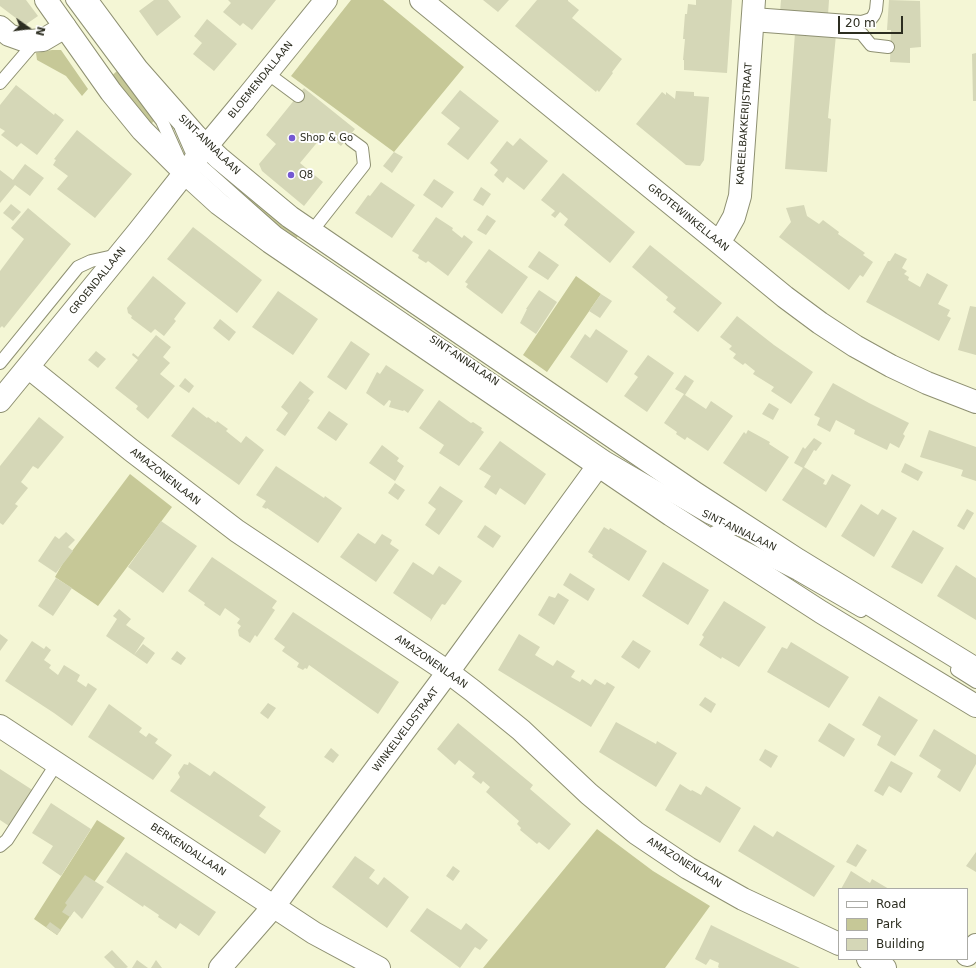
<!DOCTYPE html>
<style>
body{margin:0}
#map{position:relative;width:976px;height:968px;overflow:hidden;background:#f4f6d5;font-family:"DejaVu Sans",sans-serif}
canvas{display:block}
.legend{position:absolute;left:838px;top:888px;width:130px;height:72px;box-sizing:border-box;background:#fff;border:1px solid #ababa6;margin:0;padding:5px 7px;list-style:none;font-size:12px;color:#2c2d20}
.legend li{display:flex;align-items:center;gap:8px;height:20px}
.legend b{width:20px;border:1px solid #ababa6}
.north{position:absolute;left:8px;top:8px;width:40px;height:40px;-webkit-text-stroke:3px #fff;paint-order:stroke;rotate:104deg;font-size:11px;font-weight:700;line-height:16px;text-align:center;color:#2c2d20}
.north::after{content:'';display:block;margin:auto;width:14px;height:18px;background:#2c2d20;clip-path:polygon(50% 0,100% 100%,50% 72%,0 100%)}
.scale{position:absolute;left:838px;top:16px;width:65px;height:18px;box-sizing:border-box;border:2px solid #2c2d20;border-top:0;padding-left:5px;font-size:12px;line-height:14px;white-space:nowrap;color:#2c2d20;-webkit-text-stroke:3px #fff;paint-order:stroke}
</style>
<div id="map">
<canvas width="976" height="968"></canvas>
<ul class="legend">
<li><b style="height:5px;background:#fff"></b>Road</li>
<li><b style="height:11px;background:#c6c897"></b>Park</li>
<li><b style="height:11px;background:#d5d7b7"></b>Building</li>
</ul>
<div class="north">N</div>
<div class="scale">20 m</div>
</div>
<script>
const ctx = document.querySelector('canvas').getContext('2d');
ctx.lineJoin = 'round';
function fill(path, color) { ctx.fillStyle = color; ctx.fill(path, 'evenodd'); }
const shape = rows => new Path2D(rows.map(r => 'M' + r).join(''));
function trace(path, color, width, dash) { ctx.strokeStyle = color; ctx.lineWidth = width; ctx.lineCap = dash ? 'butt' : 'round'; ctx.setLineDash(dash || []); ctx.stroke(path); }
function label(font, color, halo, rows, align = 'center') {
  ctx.font = font + ' "DejaVu Sans",sans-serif'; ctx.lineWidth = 4; ctx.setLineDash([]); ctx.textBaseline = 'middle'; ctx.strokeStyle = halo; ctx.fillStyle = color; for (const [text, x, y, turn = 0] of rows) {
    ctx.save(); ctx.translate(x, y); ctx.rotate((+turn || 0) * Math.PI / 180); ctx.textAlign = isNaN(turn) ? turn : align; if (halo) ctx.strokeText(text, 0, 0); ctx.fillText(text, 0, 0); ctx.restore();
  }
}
fill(shape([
 [351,0,383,0,464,67,394,152,291,76],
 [52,50,61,50,88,89,82,96,66,76,37,60,36,53],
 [117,71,154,121,148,127,108,79],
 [242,186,301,231,296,239,281,229,236,192],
 [576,276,601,294,547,372,523,355],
 [130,474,172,507,98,606,55,577,63,563],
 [97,820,125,838,57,935,34,919],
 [597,829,653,871,710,906,665,968,483,968]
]), '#c6c897');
fill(shape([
 [0,0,26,0,38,16,25,25,0,6],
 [154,0,168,0,181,17,157,36,139,11],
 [228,0,276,0,252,30,243,23,240,26,223,12,231,3],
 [483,0,509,0,498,12],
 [537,0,568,0,568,1,579,10,572,18,622,59,612,72,613,73,599,92,597,90,596,92,515,26],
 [696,0,732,0,727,73,684,70,684,60,683,60,685,39,683,39,685,14,687,14,688,4,696,5],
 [781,0,829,0,828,15,780,12],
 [889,0,920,1,921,47,910,48,910,63,890,62,891,30,887,30],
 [207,19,237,44,214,71,193,54,202,43,194,36],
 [795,33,836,35,828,118,831,119,827,172,785,169],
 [976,53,976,101,973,101,972,54],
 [16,85,54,115,55,113,64,120,37,155,21,143,17,147,1,135,5,131,0,128,0,105],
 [304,88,355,129,341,146,325,133,300,163,323,182,304,206,262,171,259,164,276,144,266,135],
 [460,90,499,121,468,160,447,144,460,128,441,113],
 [676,91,694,92,694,96,709,97,704,160,700,166,686,165,636,124,662,92,666,95,666,92,675,99],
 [77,130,132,174,95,218,57,189,68,176,53,165,56,160,54,159],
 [520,138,548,161,524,190,507,177,503,183,494,175,498,170,490,163,507,141,513,146],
 [394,152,403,157,392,173,383,166],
 [25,164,44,178,30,196,15,185,0,203,0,170,13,180],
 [563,173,635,232,610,263,564,225,568,219,560,212,555,218,551,215,555,211,541,200],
 [434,179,454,192,442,208,423,195],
 [381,182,415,205,392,238,355,213,368,195,370,196],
 [481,187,491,194,483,206,473,200],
 [11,204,21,212,13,221,3,213],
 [804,205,807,216,819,224,823,220,839,232,838,234,865,253,863,255,873,262,863,277,860,275,849,290,779,237,791,222,786,208],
 [28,208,71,244,4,328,2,326,0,328,0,271,24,239,11,228],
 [487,215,496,221,486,235,477,230],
 [436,217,453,228,452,230,462,238,464,235,473,242,448,276,428,261,426,263,418,258,419,255,412,251],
 [193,227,262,280,237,313,167,259],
 [650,245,722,303,698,332,673,312,676,308,666,300,668,297,632,267],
 [489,249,528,277,502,314,466,287,468,284,465,282],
 [539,251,559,265,548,280,528,267],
 [895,253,907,259,902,268,907,271,904,274,909,277,908,280,920,287,927,273,948,285,938,304,950,310,947,316,951,318,939,341,866,302,888,261,890,261],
 [153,276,186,303,174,319,176,321,164,336,155,329,151,333,131,318,132,316,128,313,127,308],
 [539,290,557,302,536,334,520,323,527,309,526,309],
 [278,291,318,319,293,355,252,327],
 [601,294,612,301,600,318,589,311],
 [970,306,976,307,976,355,958,350],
 [737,316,774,345,813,372,791,404,771,391,774,387,753,374,755,371,745,363,743,365,733,358,736,354,729,349,732,346,720,337],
 [220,319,236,332,229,341,213,328],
 [596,329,628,351,607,383,570,357,585,334,590,338],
 [156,335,171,347,163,357,170,363,160,374,175,386,148,419,136,409,138,406,115,388,138,360,132,355,133,353,138,357],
 [351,341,370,354,346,390,327,377],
 [96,351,106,359,98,368,88,360],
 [648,355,674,373,647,412,624,396,638,377,634,374],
 [386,365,424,390,408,413,404,410,403,411,389,407,391,401,389,400,384,406,366,393,377,372,380,374],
 [685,375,694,381,685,395,706,409,711,401,733,416,708,451,687,437,685,440,676,434,677,432,664,423,684,394,675,389],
 [185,378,194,386,189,393,179,386],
 [300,381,314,392,308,399,310,400,285,436,276,430,288,413,281,407],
 [833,383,869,403,909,423,903,434,905,436,899,448,890,443,887,450,854,434,855,430,836,420,830,432,817,425,820,418,814,415],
 [439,400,471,423,473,422,482,428,481,430,484,432,459,466,439,453,444,445,419,428],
 [769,403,779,409,773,420,762,414],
 [193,407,207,418,208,417,216,423,217,421,228,429,226,431,241,443,246,436,264,450,239,485,171,436],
 [329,411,348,424,336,441,317,428],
 [39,417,64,437,38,469,33,466,21,482,28,488,15,504,18,506,3,525,0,523,0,466],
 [748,430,770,442,769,444,789,457,766,492,723,463,744,432,746,434],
 [929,430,976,447,976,481,961,476,963,470,920,457],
 [814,438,822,443,816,451,814,450,804,467,825,480,823,484,826,485,832,474,851,485,826,528,782,500,803,468,794,463,803,447,805,449],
 [500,441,546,474,525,505,500,488,496,495,484,487,491,476,479,469],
 [382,445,399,458,397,461,404,466,395,481,369,463],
 [905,463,923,472,918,481,901,472],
 [276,466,324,498,325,496,342,508,318,543,267,508,266,509,262,507,266,501,256,495],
 [395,483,405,490,398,500,388,493],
 [440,486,463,501,439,535,425,525,436,509,428,503],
 [861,504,878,515,882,509,897,518,874,557,841,536],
 [967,509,974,513,964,530,957,526],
 [161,521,197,546,163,593,128,567],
 [485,525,501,536,493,548,477,537],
 [604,527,609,530,610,528,647,551,629,581,592,557,593,555,588,552],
 [913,530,944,548,922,584,891,567],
 [66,532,75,540,68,547,73,551,56,573,38,561,55,536,59,539],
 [358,533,375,544,382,534,392,540,390,544,399,550,376,582,340,557],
 [212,557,277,601,272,608,275,610,257,637,255,635,250,643,239,636,238,630,241,626,237,623,240,619,225,608,220,616,204,605,205,603,188,591],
 [413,562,433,575,439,566,462,581,445,605,442,604,430,622,431,619,393,593],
 [663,562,709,590,688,625,642,596],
 [956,565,976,578,976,620,937,596],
 [570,573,595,589,588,601,563,585],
 [56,578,72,588,53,616,38,606],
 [558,593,569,600,554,625,538,615,549,596,555,598],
 [724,601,766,627,739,667,722,657,721,659,699,645,704,637,702,635],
 [119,609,131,619,126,625,145,638,134,655,106,636,117,619,113,616],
 [293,612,399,682,378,714,309,665,307,669,305,668,303,670,297,667,299,663,282,651,285,647,274,639],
 [0,634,8,640,0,651],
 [519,634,540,647,535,655,553,666,557,660,575,671,571,677,580,682,582,679,591,685,595,679,605,685,607,682,615,687,591,727,498,670],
 [633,640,651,651,639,669,621,657],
 [32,641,44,649,46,646,51,650,44,660,51,665,49,668,58,675,64,665,80,675,77,681,86,687,88,683,97,689,72,726,54,713,5,681],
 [791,642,849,677,829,708,767,672,782,647,787,649],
 [143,644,155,653,147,664,134,655],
 [177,651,186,658,181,665,171,659],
 [879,696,918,720,895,756,877,745,881,736,862,725],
 [705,697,716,704,711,713,699,705],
 [268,703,276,708,268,719,260,713],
 [109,704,142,728,139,732,146,737,149,733,158,739,155,743,172,755,153,780,88,737],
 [616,722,656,744,657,741,677,753,656,787,599,752],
 [458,723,533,785,530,789,571,824,549,850,539,842,537,844,520,830,521,828,517,824,519,821,486,792,490,787,483,781,481,784,472,777,475,773,459,760,455,765,437,749],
 [829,723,855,739,844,757,818,741],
 [934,729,976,755,976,764,960,792,937,777,941,770,919,756],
 [331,748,339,755,333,763,324,757],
 [765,749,778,756,771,768,759,760],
 [891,761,913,773,901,793,889,786,883,796,874,791],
 [189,762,210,776,214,771,266,807,259,816,281,831,265,854,170,791,180,777,178,773,184,764,188,765],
 [0,769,34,791,12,828,0,820],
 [680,784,691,791,692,790,701,795,706,786,741,808,720,843,665,810],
 [51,803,91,829,61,876,42,863,53,846,32,833],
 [754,825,773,837,777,831,835,866,814,897,738,851],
 [857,844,867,850,856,867,846,862],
 [126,852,216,912,199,936,180,923,176,929,158,917,159,915,144,905,143,907,106,882],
 [976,852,976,872,966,866],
 [355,856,375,870,369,878,378,885,384,877,409,897,387,928,332,887],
 [453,866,460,871,453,881,446,876],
 [851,871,870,883,872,879,889,889,841,889],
 [85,875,104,887,82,919,74,911,70,917,62,912,67,905,65,903],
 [427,908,461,930,466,923,488,940,480,950,475,947,460,968,410,931],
 [50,922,61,930,57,935,46,927],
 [711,925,770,954,800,968,719,968,718,967,719,963,710,959,706,965,695,959],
 [112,950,128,967,126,968,115,968,104,957],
 [137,960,148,968,132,968],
 [156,960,162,968,151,968]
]), '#d5d7b7');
const service = shape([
 [72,0,162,121,179,159],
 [753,14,862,22,871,19,874,15,876,10,877,0],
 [752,25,859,33,862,34,871,45,888,47],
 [267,73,298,96],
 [0,83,36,41],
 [181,128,195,160,277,233,607,458,708,517,734,529],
 [312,231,364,165,362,148,351,140],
 [0,363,78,267,91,261,118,255],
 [715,532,797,574,861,611],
 [957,670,976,682],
 [0,846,7,840,57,763]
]);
const minor = shape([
 [421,0,718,242,785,297,820,323,855,346,891,366,927,383,976,402],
 [0,27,9,35,23,40,30,41,43,40,65,27],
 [244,101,326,0],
 [718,242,725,233,734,217,740,196,754,0],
 [28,367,131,450,237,531,448,672,473,691,521,730,589,794,636,833,688,868,743,899,839,944],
 [0,401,138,232,195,160],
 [0,726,314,933,379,968],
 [967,955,976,945],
 [868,959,885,968],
 [220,968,274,906,448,672,598,466]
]);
const tertiary = shape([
 [195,160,244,101]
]);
const secondary = shape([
 [46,0,111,92,142,130,185,173,219,204,270,242,671,515,821,612,976,706],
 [86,0,137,69,196,136,219,158,290,217,695,493,798,560,976,669]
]);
trace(service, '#8e9072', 14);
trace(minor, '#8e9072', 24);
trace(tertiary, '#8e9072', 24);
trace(secondary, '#8e9072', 24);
trace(service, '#fff', 12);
trace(minor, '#fff', 22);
trace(tertiary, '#fff', 22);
trace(secondary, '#fff', 22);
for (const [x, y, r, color] of [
 [292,138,4,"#7458d2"],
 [291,175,4,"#7458d2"]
]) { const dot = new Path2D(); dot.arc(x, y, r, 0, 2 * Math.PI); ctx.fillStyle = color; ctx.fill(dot); trace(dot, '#fff', 1.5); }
label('10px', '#2c2d20', '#fff', [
 ["BLOEMENDALLAAN",261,80,-51],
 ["KAREELBAKKERIJSTRAAT",745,124,-86],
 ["SINT-ANNALAAN",209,145,44],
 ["GROTEWINKELLAAN",688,218,39],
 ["GROENDALLAAN",98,281,-51],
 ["SINT-ANNALAAN",464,361,34],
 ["AMAZONENLAAN",165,477,38],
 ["SINT-ANNALAAN",739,531,26],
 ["AMAZONENLAAN",431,662,35],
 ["WINKELVELDSTRAAT",406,730,-53],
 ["BERKENDALLAAN",188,850,33],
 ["AMAZONENLAAN",684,863,32]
]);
label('10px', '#2c2d20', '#fff', [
 ["Shop & Go",300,138],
 ["Q8",299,175]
], 'left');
</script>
